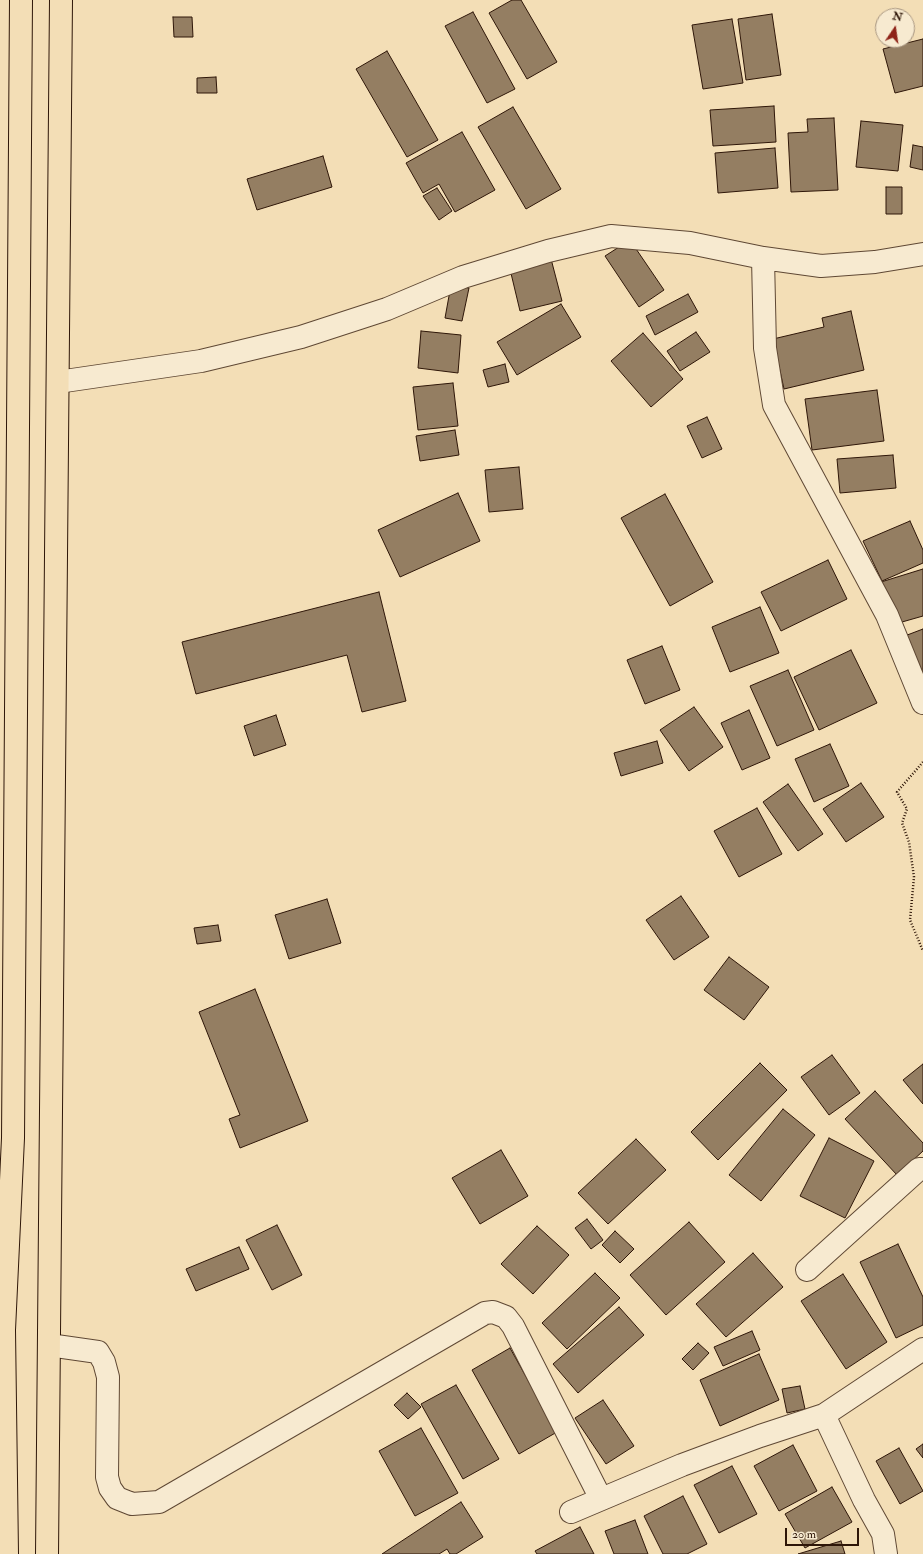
<!DOCTYPE html>
<style>
body{margin:0}
#map{position:relative;width:923px;height:1554px;overflow:hidden;background:#f3deb6;font-family:"IM FELL Double Pica",serif}
canvas{display:block}
.north{position:absolute;left:875px;top:8px;width:40px;height:40px;box-sizing:border-box;background:#f7ead0;border:1px solid #a79580;border-radius:50%;rotate:13deg;font-size:11px;font-weight:700;line-height:16px;text-align:center;color:#2e1608}
.north::after{content:'';display:block;margin:auto;width:14px;height:18px;background:#8f2418;clip-path:polygon(50% 0,100% 100%,50% 72%,0 100%)}
.scale{position:absolute;left:785px;top:1528px;width:74px;height:18px;box-sizing:border-box;border:2px solid #2e1608;border-top:0;padding-left:5px;font-size:12px;line-height:14px;white-space:nowrap;color:#2e1608;-webkit-text-stroke:3px #f7ead0;paint-order:stroke}
</style>
<div id="map">
<canvas width="923" height="1554"></canvas>
<div class="north">N</div>
<div class="scale">20 m</div>
</div>
<script>
const ctx = document.querySelector('canvas').getContext('2d');
ctx.lineJoin = 'round';
function fill(path, color) { ctx.fillStyle = color; ctx.fill(path, 'evenodd'); }
const shape = rows => new Path2D(rows.map(r => 'M' + r).join(''));
function trace(path, color, width, dash) { ctx.strokeStyle = color; ctx.lineWidth = width; ctx.lineCap = dash ? 'butt' : 'round'; ctx.setLineDash(dash || []); ctx.stroke(path); }
const building = shape([
 [512,0,521,0,557,62,527,79,489,13,512,0],
 [473,12,515,89,487,103,445,26,473,12],
 [772,14,781,75,746,80,738,19,772,14],
 [173,17,192,17,193,37,174,37,173,17],
 [732,19,743,83,703,89,692,25,732,19],
 [923,39,923,86,895,93,883,49,923,39],
 [387,51,438,140,407,157,356,69,387,51],
 [216,77,217,93,197,93,197,78,216,77],
 [774,106,776,142,713,146,710,110,774,106],
 [513,107,561,189,526,209,478,127,513,107],
 [834,118,838,190,791,192,788,133,808,132,807,119,834,118],
 [861,121,903,125,898,171,856,167,861,121],
 [462,132,495,190,455,212,439,184,423,193,406,163,462,132],
 [913,145,923,147,923,170,910,167,913,145],
 [775,148,778,188,718,193,715,153,775,148],
 [323,156,332,187,257,210,247,179,323,156],
 [886,187,902,187,902,214,886,214,886,187],
 [437,188,452,211,439,220,423,196,437,188],
 [630,240,664,290,639,307,605,256,630,240],
 [550,255,562,301,520,311,509,265,550,255],
 [451,285,469,288,462,321,445,318,451,285],
 [688,294,698,312,655,335,646,316,688,294],
 [561,304,581,337,517,375,497,342,561,304],
 [851,311,864,370,784,389,773,339,824,327,822,318,851,311],
 [421,331,461,335,458,373,418,368,421,331],
 [696,332,710,352,680,371,667,351,696,332],
 [643,333,683,379,651,407,611,361,643,333],
 [505,364,509,382,488,387,483,370,505,364],
 [453,383,458,426,418,430,413,387,453,383],
 [877,390,884,441,812,450,805,399,877,390],
 [707,417,722,449,702,458,687,426,707,417],
 [455,430,459,455,420,461,416,436,455,430],
 [893,455,896,488,840,493,837,459,893,455],
 [519,467,523,509,489,512,485,470,519,467],
 [458,493,480,541,400,577,378,530,458,493],
 [665,494,713,582,670,606,621,518,665,494],
 [910,521,923,550,923,563,882,581,863,541,910,521],
 [828,560,847,599,781,631,761,592,828,560],
 [923,569,923,616,895,624,881,582,923,569],
 [379,592,406,701,362,712,347,655,196,694,182,642,379,592],
 [760,607,779,653,730,672,712,627,760,607],
 [923,629,923,675,902,637,923,629],
 [662,646,680,690,645,704,627,660,662,646],
 [851,650,877,703,819,730,794,677,851,650],
 [788,670,814,730,777,746,750,686,788,670],
 [694,707,723,747,689,771,660,730,694,707],
 [749,710,770,758,742,770,721,723,749,710],
 [276,715,286,745,254,756,244,726,276,715],
 [657,741,663,763,621,776,614,753,657,741],
 [830,744,849,786,814,802,795,759,830,744],
 [861,783,884,817,846,842,823,809,861,783],
 [788,784,823,834,798,851,763,802,788,784],
 [757,808,782,854,739,877,714,831,757,808],
 [681,896,709,937,674,960,646,920,681,896],
 [327,899,341,943,289,959,275,915,327,899],
 [218,925,221,941,197,944,194,928,218,925],
 [729,957,769,987,744,1020,704,990,729,957],
 [255,989,308,1121,240,1148,229,1119,240,1115,199,1012,255,989],
 [832,1055,860,1093,829,1115,801,1077,832,1055],
 [760,1063,787,1090,718,1160,691,1132,760,1063],
 [923,1064,923,1104,903,1080,923,1064],
 [875,1091,923,1143,923,1151,897,1175,845,1119,875,1091],
 [783,1109,815,1135,761,1201,729,1175,783,1109],
 [829,1138,874,1161,845,1218,800,1196,829,1138],
 [636,1139,666,1170,608,1224,578,1193,636,1139],
 [501,1150,528,1196,480,1224,452,1178,501,1150],
 [587,1219,603,1240,591,1249,575,1228,587,1219],
 [689,1222,725,1262,666,1315,630,1275,689,1222],
 [277,1225,302,1275,272,1290,246,1240,277,1225],
 [537,1226,569,1255,533,1294,501,1264,537,1226],
 [615,1231,634,1249,620,1263,602,1245,615,1231],
 [898,1244,923,1297,923,1325,896,1338,860,1262,898,1244],
 [239,1247,249,1269,196,1291,186,1269,239,1247],
 [753,1253,783,1287,726,1337,696,1304,753,1253],
 [595,1273,620,1298,567,1349,542,1323,595,1273],
 [843,1274,887,1342,846,1369,801,1301,843,1274],
 [619,1307,644,1335,578,1393,553,1364,619,1307],
 [752,1331,760,1350,723,1366,714,1347,752,1331],
 [698,1343,709,1353,693,1370,682,1359,698,1343],
 [510,1348,557,1432,519,1454,472,1370,510,1348],
 [759,1354,779,1400,720,1426,700,1380,759,1354],
 [456,1385,499,1459,463,1479,421,1404,456,1385],
 [800,1386,805,1409,787,1413,782,1389,800,1386],
 [407,1393,421,1407,408,1419,394,1405,407,1393],
 [603,1400,634,1446,606,1464,575,1418,603,1400],
 [421,1428,458,1493,415,1516,379,1451,421,1428],
 [923,1444,923,1458,916,1449,923,1444],
 [793,1445,817,1491,779,1511,754,1466,793,1445],
 [899,1448,923,1491,900,1504,876,1461,899,1448],
 [732,1466,757,1514,719,1533,694,1485,732,1466],
 [832,1487,852,1522,805,1548,785,1514,832,1487],
 [683,1496,707,1544,687,1554,663,1554,644,1516,683,1496],
 [461,1502,483,1537,456,1554,450,1554,447,1549,439,1554,382,1554,461,1502],
 [635,1520,648,1554,614,1554,605,1531,635,1520],
 [580,1527,594,1554,537,1554,535,1551,580,1527],
 [841,1541,845,1554,798,1554,841,1541]
]);
fill(building, '#947e62');
trace(building, '#2e1608', 1);
const minor = shape([
 [763,258,765,348,774,405,887,615,923,703],
 [58,382,201,361,301,337,387,309,463,277,548,251,611,236,690,243,763,258,821,266,875,262,923,254],
 [807,1270,919,1169,923,1169],
 [49,1345,98,1352,104,1362,108,1377,107,1477,110,1488,117,1498,132,1504,159,1502,485,1313,493,1312,506,1317,513,1326,601,1499],
 [824,1415,864,1500,883,1534,886,1554],
 [571,1512,682,1465,760,1436,824,1415,923,1349]
]);
const trunk = shape([
 [7,1554,4,1330,13,1138,21,0],
 [47,1554,61,0]
]);
trace(minor, '#5f4834', 24);
trace(trunk, '#2e1608', 24);
trace(shape([
 [923,762,897,792,907,809,902,823,909,842,914,877,910,920,923,951]
]), '#2e1608', 2.5, [1, 2]);
trace(minor, '#f7ead0', 22);
trace(trunk, '#f3deb6', 22);
</script>
